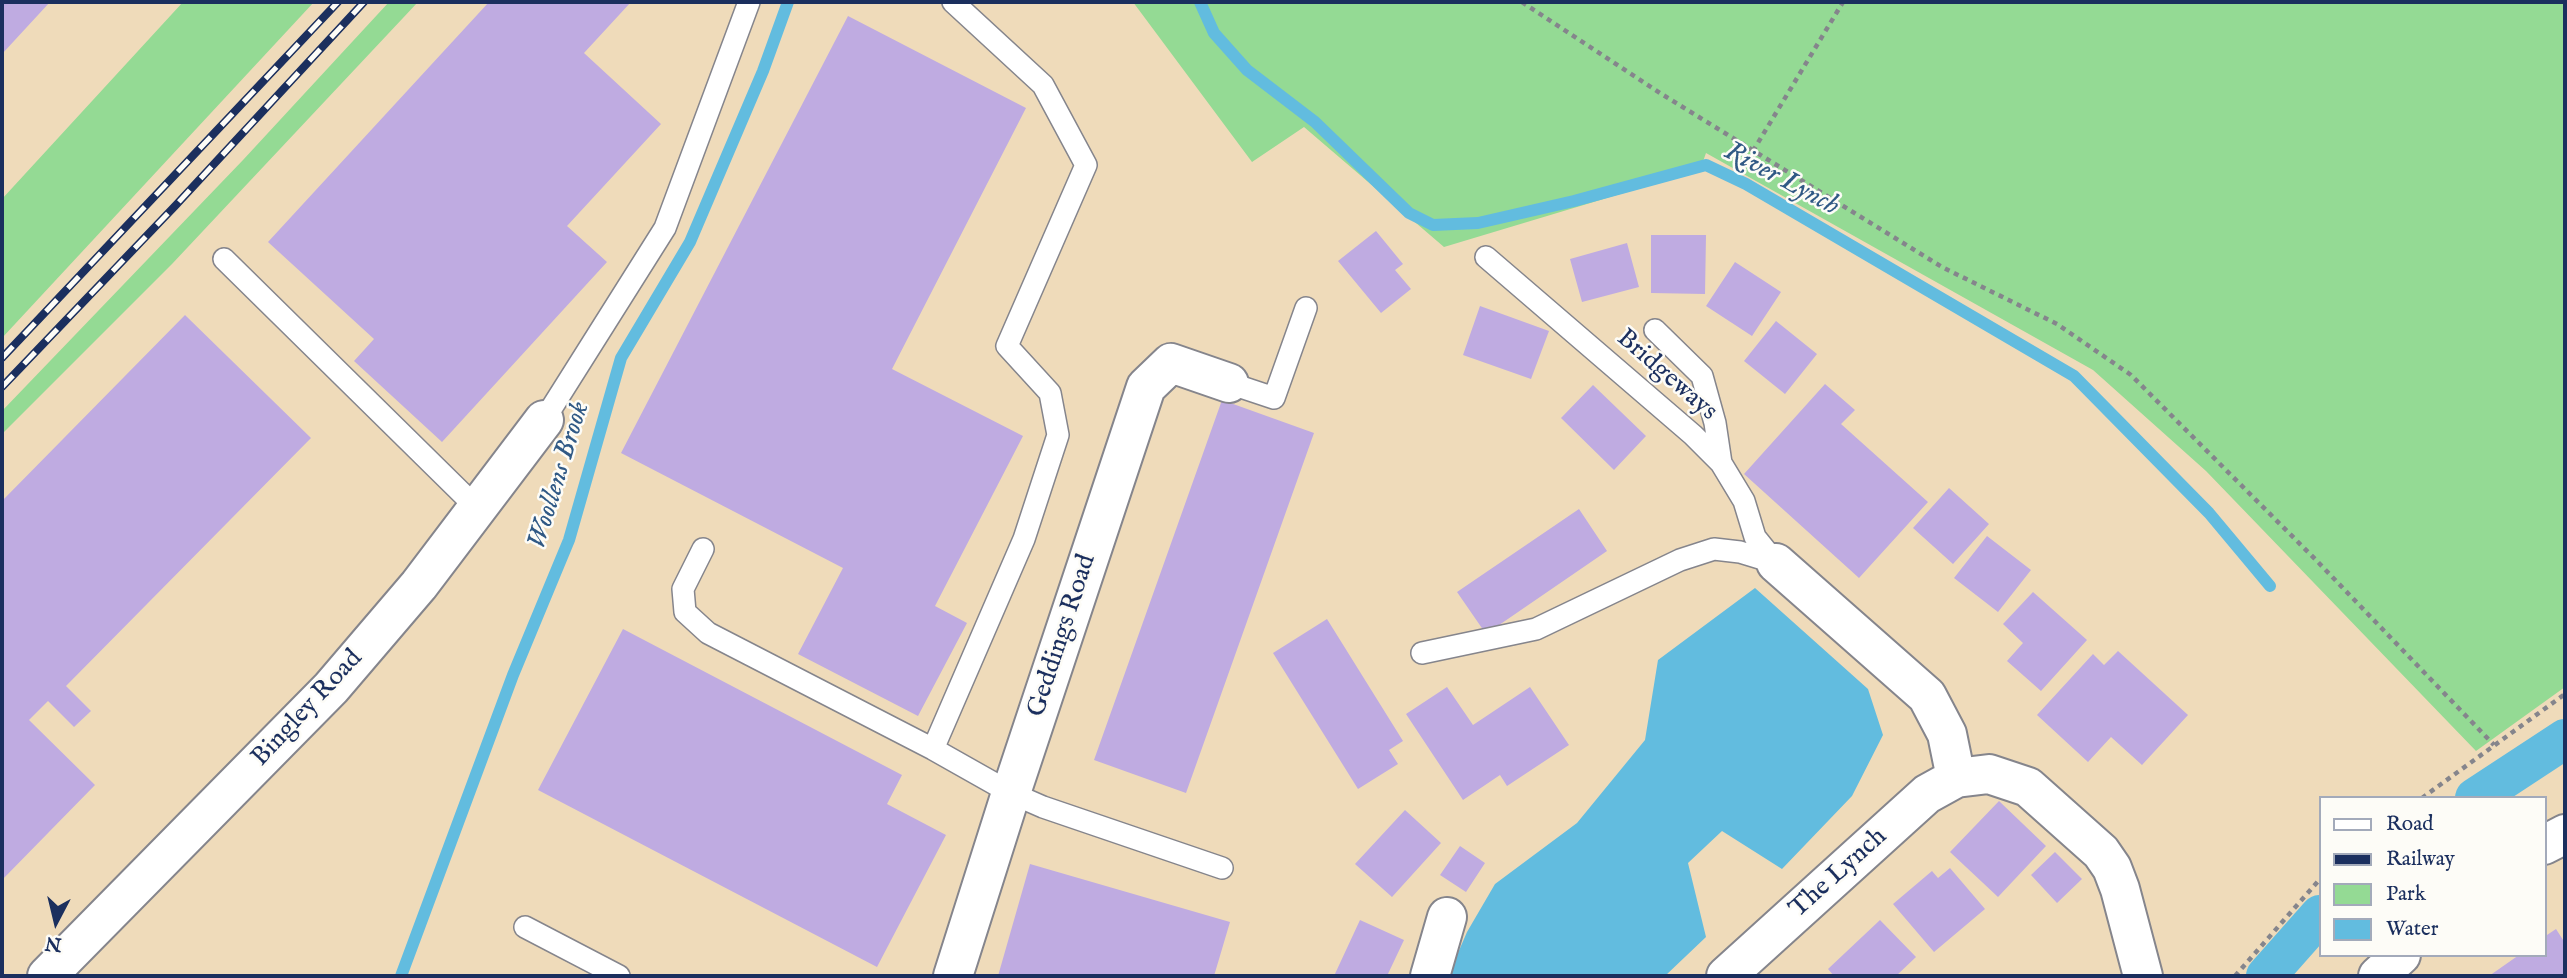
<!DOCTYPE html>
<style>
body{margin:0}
#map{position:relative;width:2567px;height:978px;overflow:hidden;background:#efdbba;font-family:"IM FELL English",serif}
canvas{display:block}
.frame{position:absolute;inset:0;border:4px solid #1b2f5e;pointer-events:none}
.legend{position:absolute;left:2319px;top:796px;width:228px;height:161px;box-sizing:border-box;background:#fdfcf7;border:2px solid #a3aaba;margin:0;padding:9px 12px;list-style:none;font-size:21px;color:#1b2f5e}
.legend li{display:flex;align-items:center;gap:14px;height:35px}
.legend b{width:35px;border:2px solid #a3aaba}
.north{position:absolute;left:21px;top:887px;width:70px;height:70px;-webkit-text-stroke:5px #fdfcf7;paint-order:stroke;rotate:187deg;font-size:19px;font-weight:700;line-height:28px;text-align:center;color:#1b2f5e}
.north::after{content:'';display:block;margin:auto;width:24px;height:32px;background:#1b2f5e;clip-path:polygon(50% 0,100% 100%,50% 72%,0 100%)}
</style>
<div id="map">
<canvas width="2567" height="978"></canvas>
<div class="frame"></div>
<ul class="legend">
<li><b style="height:9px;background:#fff"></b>Road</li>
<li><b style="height:9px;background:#1b2f5e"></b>Railway</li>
<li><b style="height:19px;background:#94da94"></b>Park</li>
<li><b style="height:19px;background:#62bcdf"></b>Water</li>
</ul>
<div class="north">N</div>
</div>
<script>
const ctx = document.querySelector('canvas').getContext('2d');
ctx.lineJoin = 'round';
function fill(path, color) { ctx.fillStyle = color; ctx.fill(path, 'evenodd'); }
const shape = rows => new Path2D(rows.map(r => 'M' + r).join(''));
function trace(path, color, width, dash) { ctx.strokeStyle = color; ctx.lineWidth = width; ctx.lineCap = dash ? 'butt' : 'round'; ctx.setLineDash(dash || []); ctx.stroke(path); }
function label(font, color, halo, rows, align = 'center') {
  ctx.font = font + ' "IM FELL English",serif'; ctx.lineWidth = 5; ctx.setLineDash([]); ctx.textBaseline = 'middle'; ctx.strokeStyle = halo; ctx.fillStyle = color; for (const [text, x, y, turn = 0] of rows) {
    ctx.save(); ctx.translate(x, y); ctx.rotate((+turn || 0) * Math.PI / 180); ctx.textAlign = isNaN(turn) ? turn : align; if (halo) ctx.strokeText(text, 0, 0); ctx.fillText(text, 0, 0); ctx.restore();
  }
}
fill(shape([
 [183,2,314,2,2,338,2,199],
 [389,2,418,2,172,264,2,434,2,411,243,160],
 [1133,2,2565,2,2565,687,2476,751,2206,471,2093,370,1706,153,1700,170,1444,247,1304,127,1252,162]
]), '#94da94');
fill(shape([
 [1755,588,1868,689,1883,735,1852,796,1782,869,1722,831,1688,863,1706,937,1665,976,1448,976,1467,932,1495,884,1577,823,1645,740,1658,660]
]), '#62bcdf');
trace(shape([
 [1200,2,1214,33,1247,70,1315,122,1409,213,1433,225,1478,223,1574,201,1706,165,1746,184,2074,376,2209,513,2270,586],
 [401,976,513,675,569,540,621,358,690,242,763,71,788,2]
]), '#62bcdf', 12);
trace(shape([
 [2475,798,2565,739],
 [2266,976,2320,915]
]), '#62bcdf', 40);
fill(shape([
 [2,2,50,2,2,54],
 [489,2,631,2,584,53,661,124,567,226,607,262,442,442,354,361,374,339,268,242],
 [848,16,1026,108,892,369,1023,436,935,606,967,623,918,716,798,654,843,568,621,453],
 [1376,231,1403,264,1395,270,1411,289,1381,313,1338,261],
 [1651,235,1706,235,1705,294,1651,293],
 [1627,243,1639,287,1582,302,1570,259],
 [1735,262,1781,292,1752,336,1706,306],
 [1480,306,1549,331,1531,379,1463,355],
 [185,315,311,438,66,686,91,711,74,727,48,701,29,720,95,785,2,880,2,501],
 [1776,321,1817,354,1785,394,1744,361],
 [1825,384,1855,410,1841,424,1928,502,1859,578,1744,474],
 [1593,385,1646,436,1614,470,1561,418],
 [1222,400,1314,433,1186,793,1094,760],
 [1949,488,1989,524,1953,564,1913,528],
 [1579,509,1607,551,1486,634,1457,592],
 [1987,536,2031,570,1998,612,1954,578],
 [2033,592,2087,640,2041,691,2007,661,2023,643,2003,624],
 [1327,619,1403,741,1389,750,1398,764,1358,789,1273,653],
 [623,629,902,775,887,804,946,835,877,967,538,790],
 [2118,651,2188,715,2142,765,2111,737,2088,762,2037,715,2093,654,2104,665],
 [1447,687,1473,725,1530,687,1569,745,1507,786,1500,775,1463,800,1406,714],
 [1999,801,2046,846,1998,897,1950,852],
 [1405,810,1441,843,1392,897,1355,864],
 [1460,846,1485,863,1466,892,1440,875],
 [2055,852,2082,879,2057,903,2031,875],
 [1030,864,1230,922,1214,976,998,976],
 [1950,868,1985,909,1934,952,1893,904,1932,871,1938,878],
 [1360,920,1404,940,1387,976,1334,976],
 [1880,920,1916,957,1896,976,1834,976,1828,969],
 [2556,929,2565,943,2565,976,2489,976,2519,955,2544,955,2544,937]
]), '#bfabe1');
const service = shape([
 [1486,257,1693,435,1721,463,1744,501,1755,537,1776,563],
 [224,259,478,509],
 [1655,330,1702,376,1715,423,1721,463],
 [1229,383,1274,398,1306,308],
 [544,420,665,228,749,2],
 [703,549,683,589,685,612,708,633,933,749,1011,793,1043,807,1222,868],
 [1422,653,1536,629,1680,560,1714,549,1740,552,1776,563],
 [933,749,1024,539,1058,435,1050,393,1007,346,1086,165,1043,85,953,2],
 [525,927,619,976]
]);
const minor = shape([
 [1776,563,1927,696,1947,734,1956,778,1989,774,2028,787,2101,852,2112,868,2120,889,2143,976],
 [2544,845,2565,834],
 [47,976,331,688,419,585,544,420],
 [953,976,1011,793,1146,387,1171,363,1229,383],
 [1430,976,1447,917],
 [1726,976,1927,794,1956,778],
 [2378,976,2401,955]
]);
trace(service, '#85858c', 24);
trace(minor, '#85858c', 42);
trace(shape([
 [1522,2,1660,93,1942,267,2057,324,2131,375,2315,559,2494,745],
 [1753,151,1843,2],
 [2422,798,2565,694],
 [2235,976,2320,879]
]), '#85858c', 4.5, [5, 5]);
trace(service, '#fff', 21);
trace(minor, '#fff', 38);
const rail = shape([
 [2,358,338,2],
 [2,387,176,205,364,2]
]);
trace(rail, '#1b2f5e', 8);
trace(rail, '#fdfcf7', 5, [16]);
label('26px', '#1b2f5e', '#fdfcf7', [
 ["Bridgeways",1666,376,41],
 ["Geddings Road",1063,636,-72],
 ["Bingley Road",308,709,-47],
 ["The Lynch",1839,874,-42]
]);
label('italic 28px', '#305985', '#fdfcf7', [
 ["River Lynch",1781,180,28],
 ["Woollens Brook",560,476,-73]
]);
</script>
